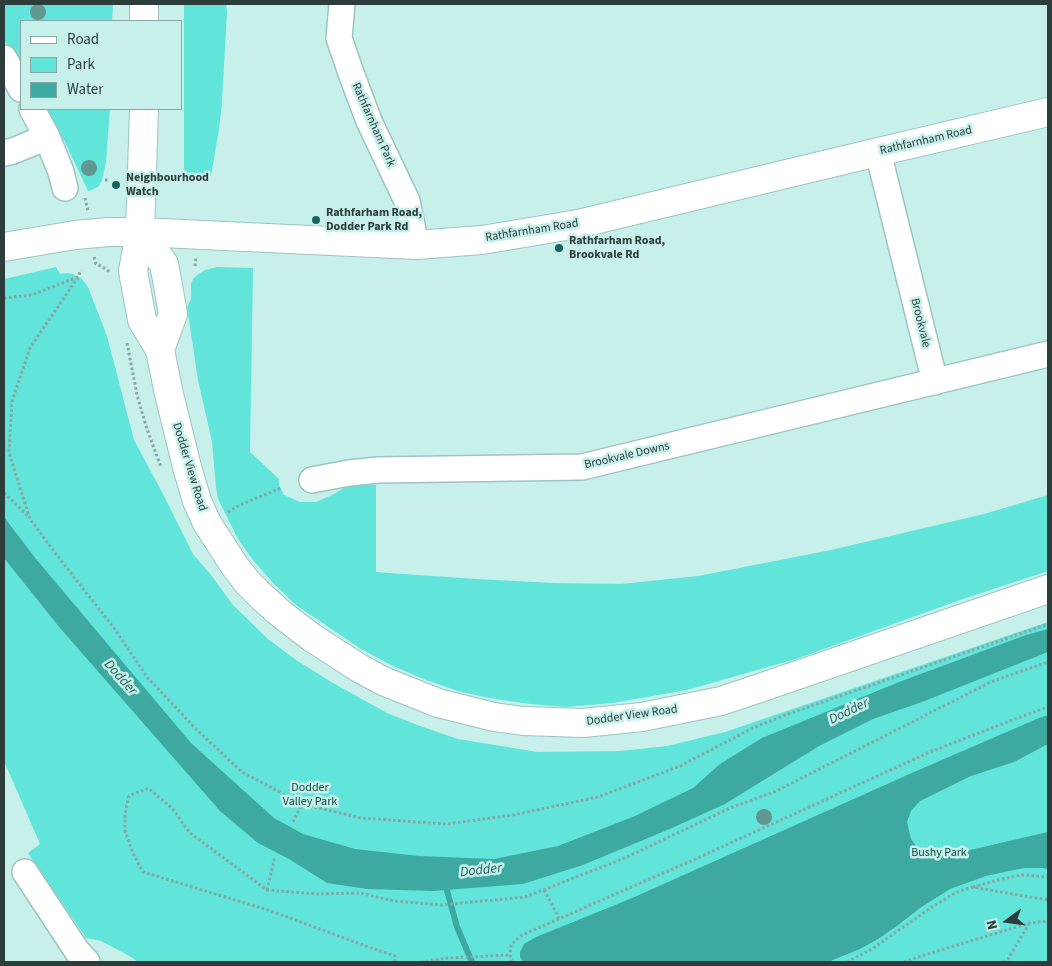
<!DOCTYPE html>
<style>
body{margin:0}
#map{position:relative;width:1052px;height:966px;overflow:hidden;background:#c7f0eb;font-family:"Source Sans 3",sans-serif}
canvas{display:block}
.frame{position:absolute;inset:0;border:5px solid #2d3d3b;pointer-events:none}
.legend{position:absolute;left:20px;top:20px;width:162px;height:90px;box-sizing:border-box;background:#c7f0eb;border:1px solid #89a8a5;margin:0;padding:6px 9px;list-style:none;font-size:15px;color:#2d3d3b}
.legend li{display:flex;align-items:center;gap:10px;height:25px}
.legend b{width:25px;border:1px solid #89a8a5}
.north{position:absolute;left:982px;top:896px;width:50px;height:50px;-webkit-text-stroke:4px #c7f0eb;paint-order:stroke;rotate:256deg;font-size:14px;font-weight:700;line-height:20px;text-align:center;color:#2d3d3b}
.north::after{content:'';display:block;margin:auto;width:18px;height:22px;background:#2d3d3b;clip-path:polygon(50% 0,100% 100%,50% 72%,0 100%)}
</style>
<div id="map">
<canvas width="1052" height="966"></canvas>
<div class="frame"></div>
<ul class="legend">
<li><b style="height:6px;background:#fff"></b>Road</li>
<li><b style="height:14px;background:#61e5db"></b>Park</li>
<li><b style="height:14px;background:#3ea9a1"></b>Water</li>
</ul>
<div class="north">N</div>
</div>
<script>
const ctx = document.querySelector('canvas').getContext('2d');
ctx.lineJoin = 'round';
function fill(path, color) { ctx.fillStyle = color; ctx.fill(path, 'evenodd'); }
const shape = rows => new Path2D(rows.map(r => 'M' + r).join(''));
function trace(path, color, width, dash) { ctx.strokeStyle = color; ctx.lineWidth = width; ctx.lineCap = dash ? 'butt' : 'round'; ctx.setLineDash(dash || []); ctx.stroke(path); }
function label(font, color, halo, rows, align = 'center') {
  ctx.font = font + ' "Source Sans 3",sans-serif'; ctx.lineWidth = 5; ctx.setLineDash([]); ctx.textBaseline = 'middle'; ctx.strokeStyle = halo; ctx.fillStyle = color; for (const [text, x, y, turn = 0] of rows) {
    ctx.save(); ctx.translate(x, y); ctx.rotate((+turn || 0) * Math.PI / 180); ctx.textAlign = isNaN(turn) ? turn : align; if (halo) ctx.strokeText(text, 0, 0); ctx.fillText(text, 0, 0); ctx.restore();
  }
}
fill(shape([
 [4,4,113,4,112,21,21,21,21,71,4,40],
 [184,4,226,4,227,12,222,102,219,129,211,176,184,174],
 [42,109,110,109,106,162,102,180,99,186,94,189,88,191,64,140,52,126],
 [56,267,60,274,67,273,73,274,82,279,88,287,107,336,134,440,163,494,193,554,211,575,233,605,268,639,296,660,333,683,387,713,420,726,458,739,538,752,620,751,667,746,725,732,1048,622,1048,962,137,962,133,958,101,941,86,938,28,853,40,844,4,761,4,279],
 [217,267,253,268,250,452,279,479,279,485,284,495,300,502,316,502,332,495,349,485,376,485,376,572,476,579,554,583,621,584,698,576,831,550,984,514,1048,495,1048,571,963,599,796,659,687,690,613,703,566,707,530,704,489,698,458,691,426,680,393,666,361,649,296,605,273,583,253,560,238,539,218,499,216,488,212,442,198,380,187,307,191,299,191,284,193,279,197,275,205,270]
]), '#61e5db');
fill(shape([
 [4,517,36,559,191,743,274,818,303,834,355,849,419,856,494,859,558,846,635,816,693,788,720,764,762,738,899,682,1026,635,1048,629,1048,652,922,702,873,719,819,746,725,804,672,828,583,865,523,884,433,891,367,889,327,883,289,859,258,843,220,811,60,628,4,558],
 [1048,715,1048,744,1014,762,971,776,920,801,911,811,907,822,911,839,920,851,936,855,957,853,1048,832,1048,869,1042,868,1025,868,1009,871,986,876,950,889,920,908,897,926,878,939,860,949,828,962,523,962,520,957,520,952,524,944,536,937,630,899,914,772,1039,718]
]), '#3ea9a1');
trace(shape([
 [445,883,457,927,472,962]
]), '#3ea9a1', 6);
const street = shape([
 [342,4,339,38,351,73,369,121,407,201,416,245],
 [4,58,21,89],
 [32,109,47,137,61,172,65,188],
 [878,152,935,382],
 [4,153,13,151,47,137],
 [312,480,349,473,378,470,582,467,1048,354],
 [25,872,77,951,87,962]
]);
const secondary = shape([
 [144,4,144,21],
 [144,109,140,232,133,271,142,320,160,350,169,394,187,467,197,501,207,523,234,565,247,582,262,597,281,614,311,637,359,668,383,681,438,703,494,717,523,721,583,723,642,717,721,701,754,690,1048,589],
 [140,232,164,264,167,280,173,314,160,350],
 [4,247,75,235,109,232,140,232,416,245,482,240,578,224,878,152,1048,112]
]);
trace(street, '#9cc4c0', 28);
trace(secondary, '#9cc4c0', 30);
trace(shape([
 [105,180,110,180],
 [170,180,173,180],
 [85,198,88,211],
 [94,257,96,264,101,266,110,272],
 [195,266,196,257],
 [78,277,30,348,12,401,9,453,30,519,52,549,114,628,147,677,196,729,242,772,302,804,361,818,447,824,513,815,598,797,680,766,753,728,788,714,1048,624],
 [4,298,32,295,78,277,81,270],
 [127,343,137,395,147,429,161,467],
 [4,493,30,518],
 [228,512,240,505,281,488],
 [293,822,302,804],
 [973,887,1002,879,1022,875,1048,877],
 [267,890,275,856],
 [544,890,559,918],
 [395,962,395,956,363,945,268,910,143,872,133,853,125,831,125,813,129,796,148,788,172,808,190,833,267,890,317,894,360,893,394,901,442,905,525,897,625,858,730,808,774,792,993,681,1048,662],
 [421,962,448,958,510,955],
 [512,962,510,955,511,945,522,935,702,856,932,751,1010,721,1048,707],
 [847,962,872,949,932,907,955,893,972,887,1048,900],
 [904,962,918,957,1030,923,1048,921],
 [1003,962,1008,959,1029,924]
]), '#87a5a2', 3, [2.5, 2.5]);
trace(street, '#fff', 25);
trace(secondary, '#fff', 28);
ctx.fillStyle = '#619691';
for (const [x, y] of [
 [38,12],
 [89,168],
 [764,817]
]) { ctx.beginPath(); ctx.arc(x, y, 8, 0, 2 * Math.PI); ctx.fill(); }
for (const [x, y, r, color] of [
 [116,185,5,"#17645f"],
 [316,220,5,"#17645f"],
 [559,248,5,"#17645f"]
]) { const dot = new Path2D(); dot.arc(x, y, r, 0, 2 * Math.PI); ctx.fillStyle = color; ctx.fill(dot); trace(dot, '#c7f0eb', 2); }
label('12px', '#2d3d3b', '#c7f0eb', [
 ["Rathfarnham Park",373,125,66],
 ["Rathfarnham Road",926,141,-13],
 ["Rathfarnham Road",532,231,-9],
 ["Brookvale",920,323,76],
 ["Brookvale Downs",627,456,-13],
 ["Dodder View Road",189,467,73],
 ["Dodder View Road",632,716,-8]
]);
label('bold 12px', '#2d3d3b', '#c7f0eb', [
 ["Neighbourhood",126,178],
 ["Watch",126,192],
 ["Rathfarham Road,",326,213],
 ["Dodder Park Rd",326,227],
 ["Rathfarham Road,",569,241],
 ["Brookvale Rd",569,255]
], 'left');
label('12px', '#0d4c48', '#c7f0eb', [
 ["Dodder",310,788],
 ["Valley Park",310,802],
 ["Bushy Park",939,853]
]);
label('italic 14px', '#255f5b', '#c7f0eb', [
 ["Dodder",120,678,48],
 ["Dodder",849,712,-26],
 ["Dodder",481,871,-6]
]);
</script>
